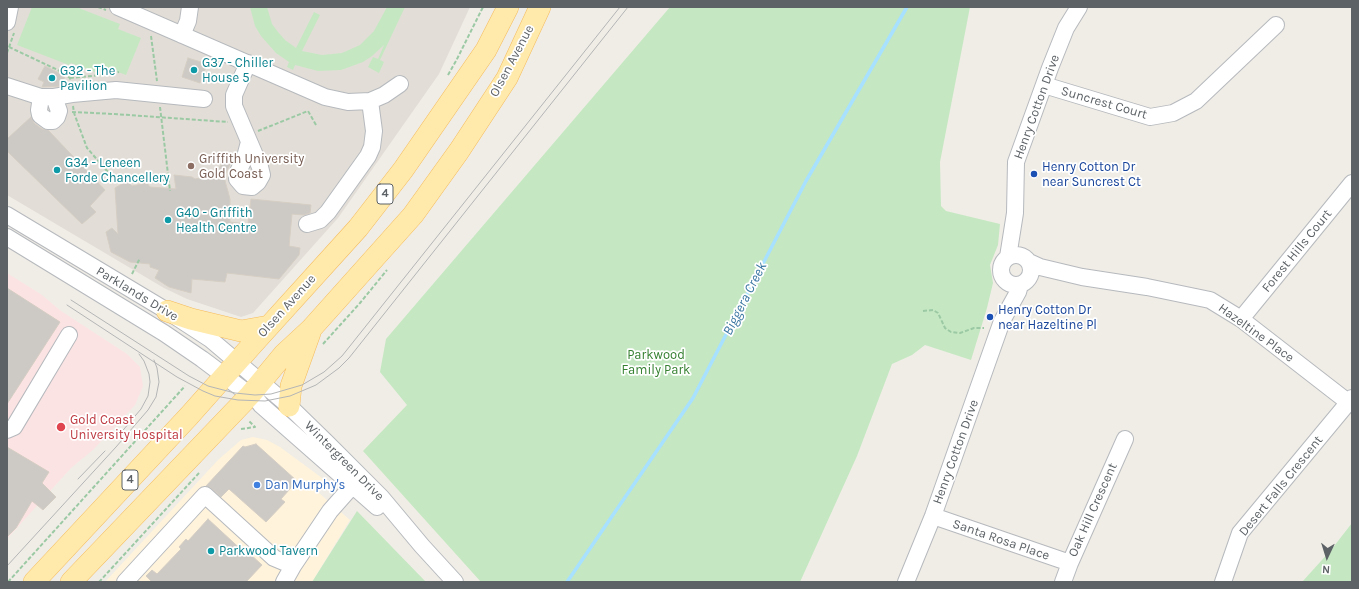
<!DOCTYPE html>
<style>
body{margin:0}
#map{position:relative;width:1359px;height:589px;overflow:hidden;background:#f0ede6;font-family:Karla,sans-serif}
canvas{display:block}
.frame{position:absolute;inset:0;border:8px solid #5d6266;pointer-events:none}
.north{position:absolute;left:1307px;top:537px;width:40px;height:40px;-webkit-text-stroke:3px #fff;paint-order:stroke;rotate:184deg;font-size:11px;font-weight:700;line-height:16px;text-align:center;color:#5d6266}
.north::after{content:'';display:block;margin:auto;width:14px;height:18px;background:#5d6266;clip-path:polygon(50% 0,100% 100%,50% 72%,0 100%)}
</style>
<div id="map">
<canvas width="1359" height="589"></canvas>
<div class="frame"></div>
<div class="north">N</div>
</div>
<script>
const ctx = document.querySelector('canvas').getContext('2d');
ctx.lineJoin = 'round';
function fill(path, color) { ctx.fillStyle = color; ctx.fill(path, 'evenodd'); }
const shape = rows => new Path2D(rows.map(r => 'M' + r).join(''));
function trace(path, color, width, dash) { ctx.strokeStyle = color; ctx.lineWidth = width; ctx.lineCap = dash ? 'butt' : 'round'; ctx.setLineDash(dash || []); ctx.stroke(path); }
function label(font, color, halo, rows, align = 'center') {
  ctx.font = font + ' Karla,sans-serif'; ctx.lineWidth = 3.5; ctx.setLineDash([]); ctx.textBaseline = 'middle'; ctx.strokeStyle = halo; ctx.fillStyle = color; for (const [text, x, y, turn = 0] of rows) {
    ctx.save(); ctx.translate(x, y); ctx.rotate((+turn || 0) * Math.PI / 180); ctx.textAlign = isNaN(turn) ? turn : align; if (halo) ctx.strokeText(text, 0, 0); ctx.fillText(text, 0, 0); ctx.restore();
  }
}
fill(shape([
 [253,437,267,440,280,447,322,478,325,483,319,493,350,520,312,582,105,582,218,460,241,440]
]), '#fff3dc');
fill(shape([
 [7,7,470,7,439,74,338,218,253,313,241,317,187,299,164,288,7,195]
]), '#e2ded7');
fill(shape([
 [7,273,42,295,61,311,127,354,140,367,143,386,135,405,94,449,71,468,7,539]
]), '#fce3e3');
fill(shape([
 [32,7,76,7,120,24,118,29,141,38,126,75,103,66,100,74,71,63,69,65,17,45],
 [250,7,267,7,272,24,278,32,285,40,296,48,314,12,320,15,302,51,322,55,342,53,360,45,374,31,387,7,405,7,380,60,384,62,379,73,368,67,373,57,378,59,384,45,372,56,363,62,341,70,318,71,295,65,293,70,287,67,289,62,276,53,261,36,255,26],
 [670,7,970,7,940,162,941,206,946,211,1000,224,998,245,990,265,993,283,987,308,971,360,925,345,912,355,892,364,857,456,800,582,481,582,363,451,407,405,380,372,386,339],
 [357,511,426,582,312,582],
 [1352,523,1352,582,1302,582,1331,550]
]), '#c5e8c2');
trace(shape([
 [567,582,693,398,806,181,907,7]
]), '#a7e1ff', 3.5);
const building = shape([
 [188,58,207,64,200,83,182,77,188,58],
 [45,66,65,76,61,86,42,87,44,82,38,79,45,66],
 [31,117,34,123,42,129,48,130,105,190,90,206,96,212,82,224,7,151,7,139,31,117],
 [228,153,234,156,224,177,230,199,230,222,248,224,251,199,311,205,310,213,304,215,292,214,289,246,300,248,299,255,279,279,227,273,225,282,192,279,191,293,169,287,155,278,159,270,150,267,150,264,130,262,111,252,106,232,112,228,118,234,115,188,127,181,132,186,147,183,150,187,176,189,174,175,192,177,195,179,215,175,228,153],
 [7,288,60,322,7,404,7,288],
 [256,444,297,481,281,499,285,502,266,522,229,489,221,497,211,488,206,486,243,446,245,447,256,444],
 [7,447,49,472,42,483,56,497,43,510,32,501,16,528,7,537,7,447],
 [208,519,247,555,249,553,262,565,246,582,150,582,151,581,146,576,152,570,157,574,181,549,179,547,186,539,188,541,208,519]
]);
fill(building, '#cdc9c5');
trace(building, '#d5cec4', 1);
const minor = shape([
 [118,7,325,97,348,102,370,101,384,95,400,84],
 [7,22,10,7],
 [182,35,188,21,190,7],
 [248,63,234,95,234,106,260,167,262,175,258,182,252,187,243,186,237,179,238,172,245,157,249,142],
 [1044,85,1150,117,1173,113,1196,101,1276,25],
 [7,86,41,97,54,97,72,94,116,90,204,99],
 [41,97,39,110,40,115,48,121,53,121,57,117,59,111,54,97],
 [7,215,167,311,210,339,289,406,327,443,381,497,422,546,455,582],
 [307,224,320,220,328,212,368,156,372,147,374,131,370,101],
 [7,237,164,333,202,359,258,401,261,405,377,507],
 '1001 270a15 15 0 1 1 30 0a15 15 0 1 1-30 0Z',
 [1008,257,1015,213,1016,162,1050,68,1066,28,1079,7],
 [1029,262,1040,267,1082,277,1147,287,1210,300,1241,319,1348,402],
 [1241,319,1352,183],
 [7,430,14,427,17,422,69,335],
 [933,516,1070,563],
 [125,582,205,495,274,558,293,566],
 [284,582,293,566,330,511,353,485],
 [906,582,933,516,1002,321,1018,292,1020,285],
 [1063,582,1070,563,1125,439],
 [1223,582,1240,533,1352,398]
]);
const major = shape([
 [167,311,191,319,241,331,269,326],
 [289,406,291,386,310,333],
 [34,582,189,416,252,345,358,228,403,170,486,50,508,7],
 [71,582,250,395,284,354,311,329,413,215,459,151,507,78,540,7]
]);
trace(minor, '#b6b9bd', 18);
trace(major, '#f5bb5a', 22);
trace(shape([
 [98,7,106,10],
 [151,36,157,81],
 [9,47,62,72,70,78,70,82],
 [7,53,14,33],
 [448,75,456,61,483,7],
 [70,78,112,74,119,72],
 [73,106,74,113,87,148,115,180,169,180],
 [160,107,170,191],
 [72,112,114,114,228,122],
 [258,131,308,111,316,125],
 [132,274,140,258],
 [923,311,933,310,938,313,945,328,951,332,960,333,974,328,984,328],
 [323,344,360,303,387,270],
 [241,429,255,427,249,421],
 [8,582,185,386],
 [99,582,199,473]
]), '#9bc9a4', 2, [4, 2]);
trace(minor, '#fff', 16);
trace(major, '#ffeaac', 21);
trace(shape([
 [71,300,189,376,208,386,235,393,255,395,271,394,302,385,324,372,342,356,620,7],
 [67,305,177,377,203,391,215,396,238,400,265,401,290,396,316,385,339,368,349,358,628,7],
 [119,435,141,409,148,396,150,382,149,374,144,361,139,354],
 [78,479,105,451],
 [7,566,116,447,148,410,156,397,159,382,157,368,154,360]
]), '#b4b5b6', 1);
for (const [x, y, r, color] of [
 [194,70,4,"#0f9aa8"],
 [52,78,4,"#0f9aa8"],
 [191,166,4,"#8d6e63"],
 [57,170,4,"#0f9aa8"],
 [1034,174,4,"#1a4fb4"],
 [168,220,4,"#0f9aa8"],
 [990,317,4,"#1a4fb4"],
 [61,427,5,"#e0444e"],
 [257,485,4,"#3f7fe0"],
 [211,551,4,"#0f9aa8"]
]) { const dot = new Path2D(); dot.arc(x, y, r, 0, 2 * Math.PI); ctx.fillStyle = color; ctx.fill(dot); trace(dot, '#fff', 1.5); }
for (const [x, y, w] of [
 [385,194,16],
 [130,480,16]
]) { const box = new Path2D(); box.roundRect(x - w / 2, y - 10, w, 20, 3); ctx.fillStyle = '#fff'; ctx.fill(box); trace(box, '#5d6266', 1); }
label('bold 12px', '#5d6266', null, [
 ["4",385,194],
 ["4",130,480]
]);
label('13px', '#5d6266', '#fff', [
 ["Olsen Avenue",512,61,-62],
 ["Suncrest Court",1104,103,16],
 ["Henry Cotton Drive",1037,107,-70],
 ["Forest Hills Court",1297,251,-51],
 ["Parklands Drive",137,294,31],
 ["Olsen Avenue",287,306,-48],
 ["Hazeltine Place",1256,333,36],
 ["Henry Cotton Drive",956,452,-70],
 ["Wintergreen Drive",344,461,45],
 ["Desert Falls Crescent",1281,486,-51],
 ["Oak Hill Crescent",1093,510,-66],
 ["Santa Rosa Place",1001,540,19]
]);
label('13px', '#0d838f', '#fff', [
 ["G37 - Chiller",202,63],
 ["House 5",202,78],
 ["G32 - The",60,71],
 ["Pavilion",60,86],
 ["G34 - Leneen",65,163],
 ["Forde Chancellery",65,178],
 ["G40 - Griffith",176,213],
 ["Health Centre",176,228],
 ["Parkwood Tavern",219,551]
], 'left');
label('13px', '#785e54', '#fff', [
 ["Griffith University",199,159],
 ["Gold Coast",199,174]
], 'left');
label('13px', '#164399', '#fff', [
 ["Henry Cotton Dr",1042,167],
 ["near Suncrest Ct",1042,182],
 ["Henry Cotton Dr",998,310],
 ["near Hazeltine Pl",998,325]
], 'left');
label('13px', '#358131', '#fff', [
 ["Parkwood",656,355],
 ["Family Park",656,370]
]);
label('13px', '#be3a42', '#fff', [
 ["Gold Coast",70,420],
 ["University Hospital",70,435]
], 'left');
label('13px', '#366cbe', '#fff', [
 ["Dan Murphy's",265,485]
], 'left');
label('italic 14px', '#3b77a3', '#fff', [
 ["Biggera Creek",745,299,-63]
]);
</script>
